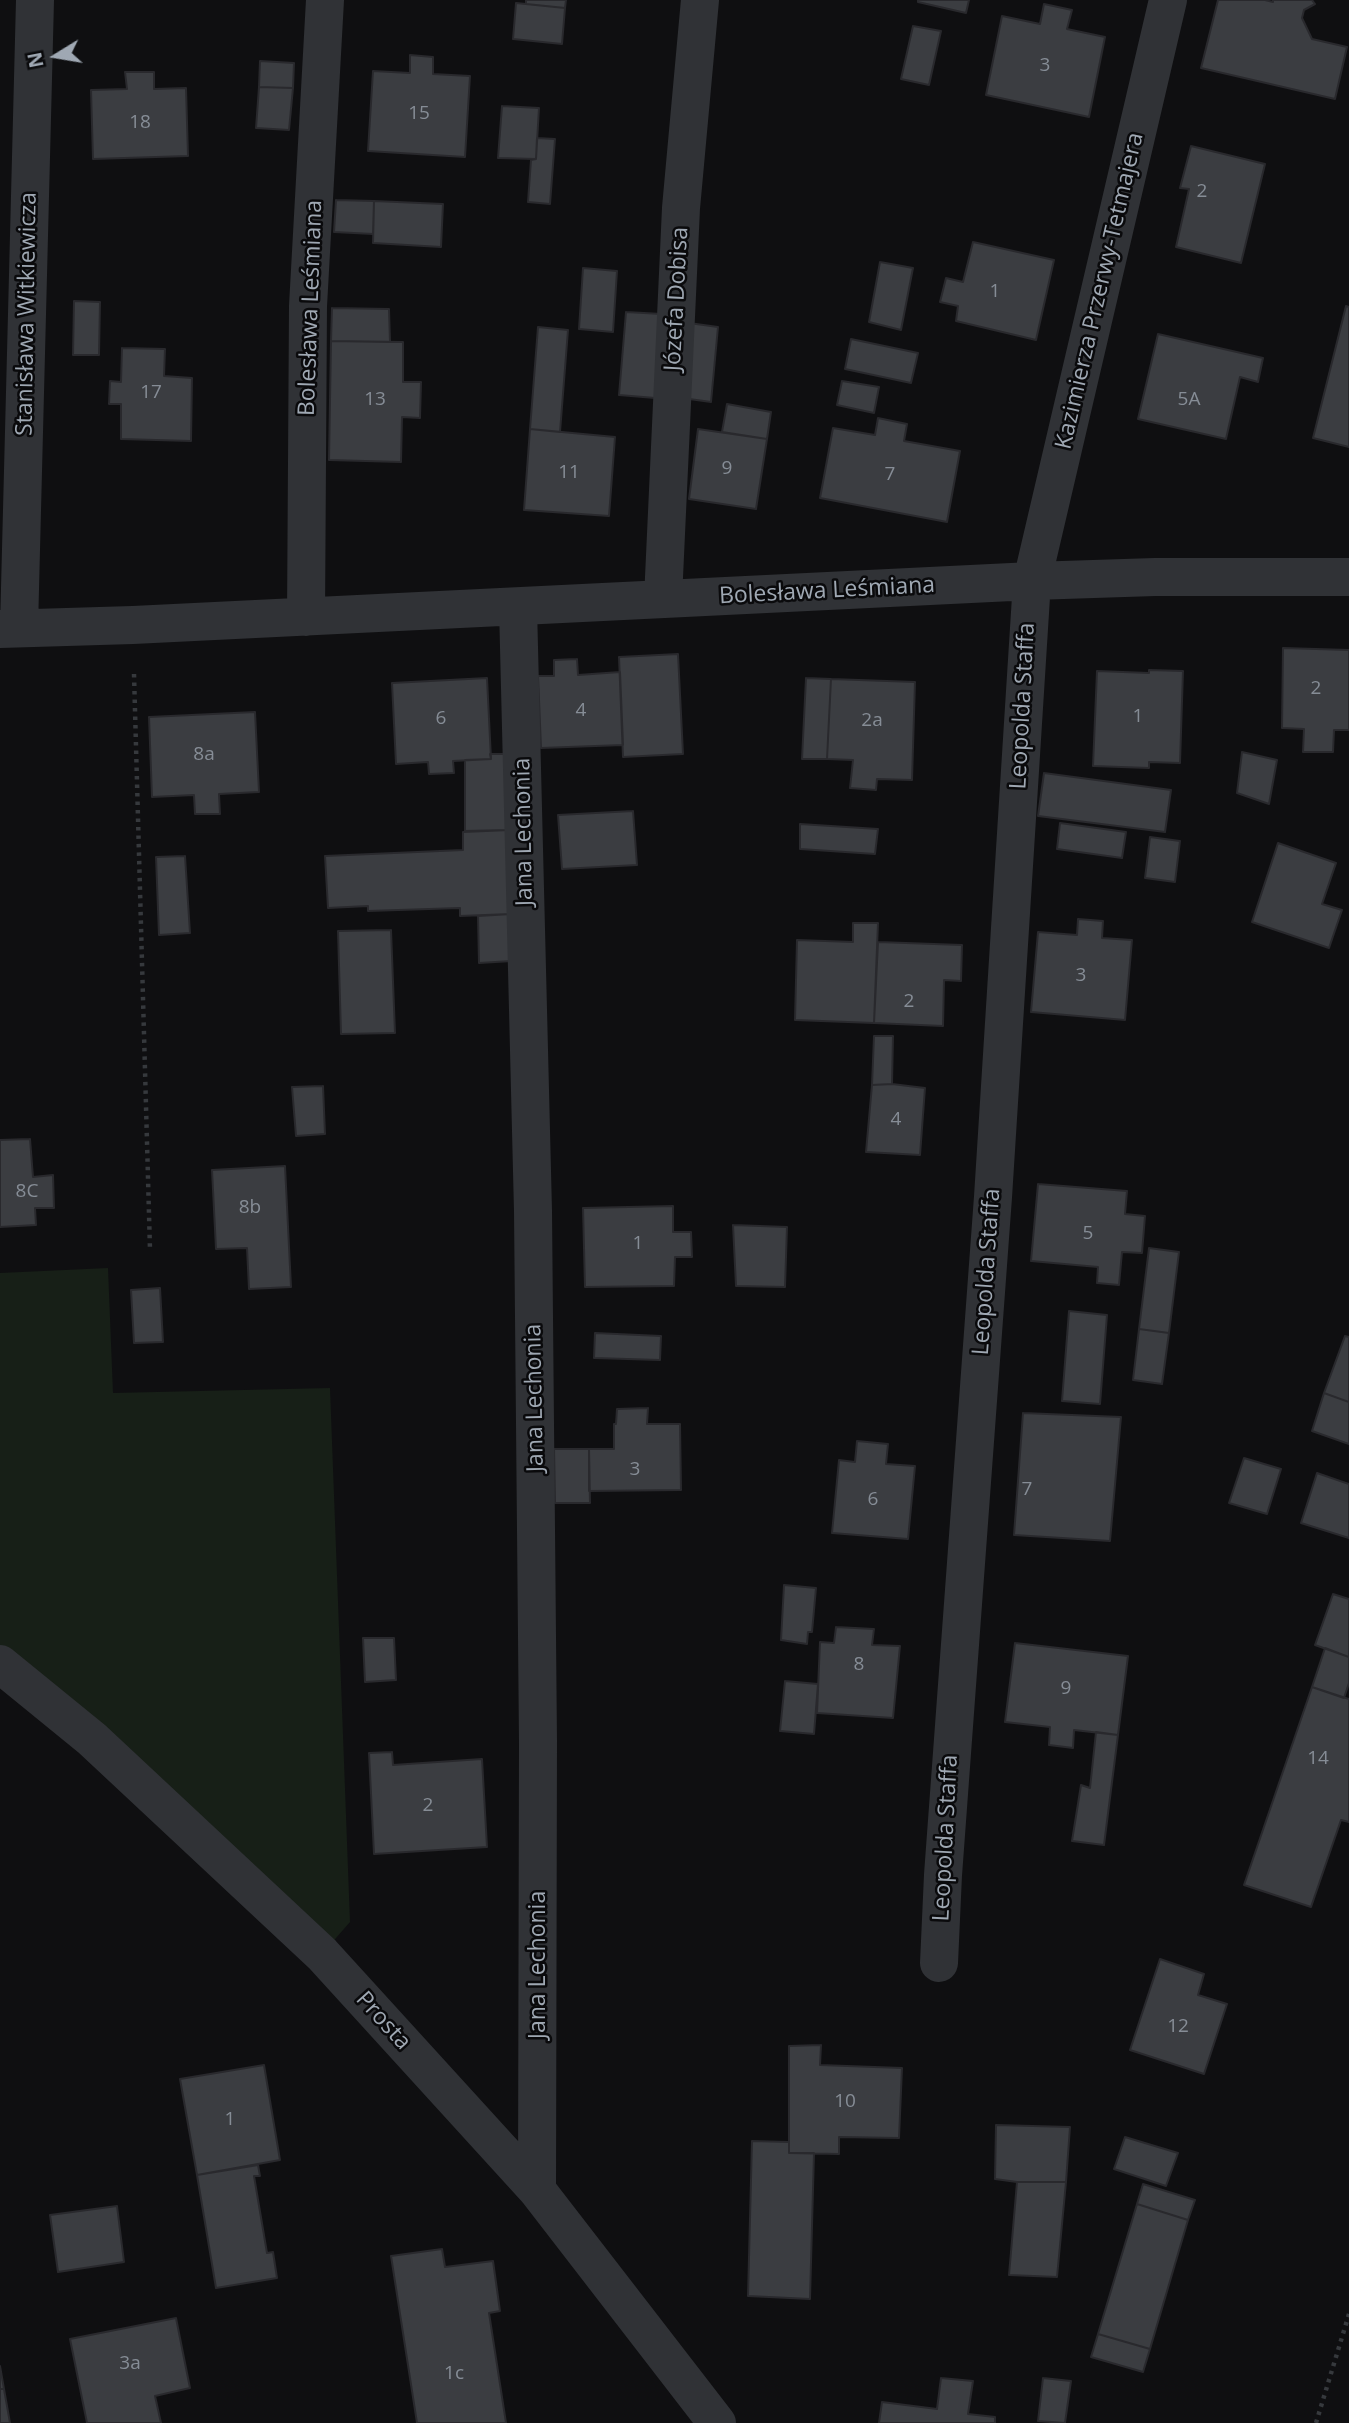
<!DOCTYPE html>
<meta charset="utf-8">
<style>
body{margin:0}
#map{position:relative;width:1349px;height:2423px;overflow:hidden;background:#0f0f11;font-family:"Open Sans",sans-serif}
canvas{display:block}
.north{position:absolute;left:21px;top:21px;width:70px;height:70px;-webkit-text-stroke:5px #0a0a0c;paint-order:stroke;rotate:259deg;font-size:19px;font-weight:700;line-height:28px;text-align:center;color:#9fa8b3}
.north::after{content:'';display:block;margin:auto;width:24px;height:32px;background:#9fa8b3;clip-path:polygon(50% 0,100% 100%,50% 72%,0 100%)}
</style>
<div id="map">
<canvas width="1349" height="2423"></canvas>
<div class="north">N</div>
</div>
<script>
const ctx = document.querySelector('canvas').getContext('2d');
ctx.lineJoin = 'round';
function fill(path, color) { ctx.fillStyle = color; ctx.fill(path, 'evenodd'); }
const shape = rows => new Path2D(rows.map(r => 'M' + r).join(''));
function trace(path, color, width, dash) { ctx.strokeStyle = color; ctx.lineWidth = width; ctx.lineCap = dash ? 'butt' : 'round'; ctx.setLineDash(dash || []); ctx.stroke(path); }
function label(font, color, halo, rows, align = 'center') {
  ctx.font = font + ' "Open Sans",sans-serif'; ctx.lineWidth = 5; ctx.setLineDash([]); ctx.textBaseline = 'middle'; ctx.strokeStyle = halo; ctx.fillStyle = color; for (const [text, x, y, turn = 0] of rows) {
    ctx.save(); ctx.translate(x, y); ctx.rotate((+turn || 0) * Math.PI / 180); ctx.textAlign = isNaN(turn) ? turn : align; if (halo) ctx.strokeText(text, 0, 0); ctx.fillText(text, 0, 0); ctx.restore();
  }
}
fill(shape([
 [108,1268,113,1393,330,1388,350,1922,322,1954,0,1664,0,1273]
]), '#171f17');
const building = shape([
 [526,0,566,0,565,8,526,4,526,0],
 [918,0,969,0,966,13,918,2,918,0],
 [1218,0,1265,0,1273,2,1273,0,1312,0,1315,4,1304,10,1302,18,1312,39,1347,47,1335,99,1201,68,1218,0],
 [516,3,565,8,562,44,513,39,516,3],
 [1044,4,1072,10,1067,29,1105,37,1089,117,986,95,1002,16,1040,24,1044,4],
 [913,26,941,31,929,85,901,79,913,26],
 [410,55,433,57,433,74,470,76,465,157,368,151,373,71,410,73,410,55],
 [260,61,294,63,293,88,259,87,260,61],
 [125,72,154,72,154,89,186,88,188,156,93,159,91,90,127,89,125,72],
 [259,87,293,88,289,130,256,128,259,87],
 [502,106,539,108,536,159,498,158,502,106],
 [537,138,555,139,550,204,528,202,531,160,536,159,537,138],
 [1191,146,1265,164,1241,263,1176,247,1189,189,1180,188,1191,146],
 [336,200,374,201,373,234,334,232,336,200],
 [374,201,443,204,441,247,373,243,374,201],
 [973,242,1054,260,1036,340,956,321,958,306,940,302,946,278,963,282,973,242],
 [880,262,913,268,901,330,869,322,880,262],
 [583,268,617,271,613,332,579,329,583,268],
 [74,301,100,302,99,355,73,355,74,301],
 [1346,306,1349,307,1349,447,1313,438,1346,306],
 [332,308,389,309,390,342,331,341,332,308],
 [626,312,662,314,655,398,619,395,626,312],
 [689,323,718,327,711,402,682,398,689,323],
 [538,327,568,330,560,432,530,429,538,327],
 [1158,334,1263,358,1258,382,1240,377,1226,439,1138,419,1158,334],
 [851,339,918,353,911,383,845,369,851,339],
 [331,341,403,342,403,382,421,382,420,418,402,417,401,462,329,460,331,341],
 [122,348,165,349,164,376,192,378,191,441,121,439,121,404,109,404,110,381,121,382,122,348],
 [842,381,879,387,874,413,837,405,842,381],
 [727,404,771,412,767,439,722,432,727,404],
 [878,418,907,424,904,441,960,451,947,522,820,498,833,428,875,435,878,418],
 [530,429,615,437,609,516,524,510,530,429],
 [698,429,767,439,756,509,689,499,698,429],
 [1283,648,1349,650,1349,730,1334,730,1333,752,1303,752,1304,729,1282,728,1283,648],
 [678,654,683,754,623,757,619,657,678,654],
 [577,659,578,675,620,672,623,745,541,748,538,676,554,676,554,660,577,659],
 [1149,670,1183,671,1180,763,1149,762,1149,768,1093,766,1097,671,1149,673,1149,670],
 [487,678,491,759,453,761,454,773,429,774,428,762,396,764,392,683,487,678],
 [806,678,831,679,827,759,802,759,806,678],
 [831,679,915,682,912,780,877,779,876,790,850,788,853,760,827,759,831,679],
 [255,712,259,792,219,794,220,814,195,814,194,795,152,797,149,717,255,712],
 [1242,752,1277,760,1269,804,1237,793,1242,752],
 [490,754,507,754,509,830,465,831,465,760,491,759,490,754],
 [1044,773,1171,790,1165,832,1038,816,1044,773],
 [633,811,637,865,562,869,558,815,633,811],
 [1060,823,1126,832,1122,858,1057,849,1060,823],
 [800,824,878,829,875,854,800,849,800,824],
 [509,830,511,914,460,916,460,908,368,911,368,906,328,908,325,856,463,850,463,832,509,830],
 [1150,837,1180,841,1175,882,1145,878,1150,837],
 [1278,843,1336,863,1322,904,1342,910,1329,948,1252,922,1278,843],
 [185,856,190,933,159,935,156,857,185,856],
 [511,914,512,961,479,963,478,916,511,914],
 [1078,919,1103,921,1102,938,1132,940,1125,1020,1031,1012,1038,932,1077,935,1078,919],
 [853,923,878,923,874,1023,795,1020,797,940,853,942,853,923],
 [391,930,395,1033,341,1034,338,931,391,930],
 [878,942,962,945,961,981,944,980,943,1026,874,1023,878,942],
 [874,1036,893,1036,892,1084,872,1085,874,1036],
 [892,1084,925,1088,920,1155,866,1152,872,1085,892,1084],
 [323,1086,325,1134,296,1136,292,1087,323,1086],
 [30,1139,33,1177,53,1175,54,1208,35,1208,36,1225,0,1227,0,1140,30,1139],
 [285,1166,291,1287,249,1289,247,1248,216,1249,212,1170,285,1166],
 [1038,1184,1127,1191,1125,1214,1145,1216,1142,1253,1122,1252,1119,1285,1097,1283,1098,1267,1031,1261,1038,1184],
 [673,1206,673,1232,691,1232,692,1257,675,1257,674,1286,585,1287,583,1208,673,1206],
 [733,1225,787,1227,785,1287,736,1286,733,1225],
 [1149,1248,1179,1252,1169,1333,1139,1329,1149,1248],
 [160,1288,163,1342,134,1343,131,1290,160,1288],
 [1069,1311,1107,1315,1100,1404,1062,1401,1069,1311],
 [1139,1329,1169,1333,1162,1384,1133,1380,1139,1329],
 [595,1333,661,1336,660,1360,594,1358,595,1333],
 [1345,1336,1349,1337,1349,1402,1324,1393,1345,1336],
 [1324,1393,1349,1402,1349,1444,1312,1431,1324,1393],
 [648,1408,647,1424,680,1424,681,1490,589,1491,589,1449,614,1449,614,1424,616,1424,617,1409,648,1408],
 [1023,1413,1121,1417,1110,1541,1014,1535,1023,1413],
 [857,1441,888,1444,886,1464,915,1466,908,1539,832,1533,839,1460,855,1462,857,1441],
 [554,1449,589,1449,590,1503,555,1503,554,1449],
 [1244,1458,1281,1469,1267,1514,1229,1503,1244,1458],
 [1317,1473,1349,1484,1349,1538,1301,1523,1317,1473],
 [784,1585,816,1588,812,1632,808,1632,807,1644,781,1640,784,1585],
 [1333,1594,1349,1599,1349,1657,1315,1645,1333,1594],
 [836,1627,874,1629,872,1645,900,1646,893,1718,817,1713,820,1642,834,1643,836,1627],
 [363,1638,394,1638,396,1680,365,1682,363,1638],
 [1015,1643,1128,1656,1118,1735,1074,1730,1073,1748,1049,1745,1050,1727,1005,1722,1015,1643],
 [1325,1648,1349,1657,1349,1683,1344,1698,1312,1687,1325,1648],
 [785,1681,818,1684,814,1734,780,1731,785,1681],
 [1312,1687,1349,1699,1349,1822,1341,1820,1311,1907,1244,1885,1312,1687],
 [1096,1732,1118,1735,1104,1845,1072,1841,1081,1785,1090,1788,1096,1732],
 [392,1752,393,1765,482,1759,487,1847,374,1854,369,1753,392,1752],
 [1160,1959,1204,1974,1198,1995,1227,2004,1204,2074,1130,2050,1160,1959],
 [821,2045,820,2065,902,2068,899,2138,839,2137,839,2154,789,2153,789,2046,821,2045],
 [264,2065,280,2160,197,2175,180,2079,264,2065],
 [996,2125,1070,2127,1066,2182,1017,2182,995,2179,996,2125],
 [1125,2137,1178,2153,1166,2186,1114,2169,1125,2137],
 [752,2141,789,2142,789,2153,814,2153,810,2299,748,2296,752,2141],
 [258,2165,260,2176,254,2176,267,2253,273,2252,277,2278,216,2288,197,2175,258,2165],
 [1017,2182,1066,2182,1057,2277,1009,2275,1017,2182],
 [1143,2184,1195,2200,1188,2220,1137,2204,1143,2184],
 [1137,2204,1188,2220,1150,2349,1098,2334,1137,2204],
 [117,2206,124,2262,58,2272,50,2215,117,2206],
 [442,2249,445,2267,493,2261,500,2311,489,2313,506,2423,417,2423,391,2256,442,2249],
 [176,2318,190,2388,155,2396,161,2423,87,2423,70,2339,176,2318],
 [1098,2334,1150,2349,1143,2372,1091,2357,1098,2334],
 [0,2366,4,2389,0,2389,0,2366],
 [941,2378,973,2381,968,2414,995,2417,995,2423,879,2423,882,2402,937,2409,941,2378],
 [1043,2378,1071,2381,1065,2423,1038,2421,1043,2378],
 [0,2389,4,2389,10,2423,0,2423,0,2389]
]);
fill(building, '#3b3d41');
trace(building, '#29292d', 2);
trace(shape([
 [134,674,150,1250],
 [1316,2423,1349,2314]
]), '#36393d', 4.5, [3.5, 5]);
trace(shape([
 [663,599,681,208,700,0],
 [518,607,533,1211,538,1741,537,2190],
 [306,617,308,306,325,0],
 [19,628,35,0],
 [0,629,133,625,1032,581,1155,577,1349,577],
 [0,1664,92,1739,322,1954,537,2190,717,2423],
 [939,1963,943,1875,993,1197,1032,581,1168,0]
]), '#303236', 38);
label('19px', '#868d96', null, [
 ["3",1045,66],
 ["15",419,114],
 ["18",140,123],
 ["2",1202,192],
 ["1",995,292],
 ["17",151,393],
 ["13",375,400],
 ["5A",1189,400],
 ["9",727,469],
 ["11",569,473],
 ["7",890,475],
 ["2",1316,689],
 ["4",581,711],
 ["1",1138,717],
 ["6",441,719],
 ["2a",872,721],
 ["8a",204,755],
 ["3",1081,976],
 ["2",909,1002],
 ["4",896,1120],
 ["8C",27,1192],
 ["8b",250,1208],
 ["5",1088,1234],
 ["1",638,1244],
 ["3",635,1470],
 ["7",1027,1490],
 ["6",873,1500],
 ["8",859,1665],
 ["9",1066,1689],
 ["14",1318,1759],
 ["2",428,1806],
 ["12",1178,2027],
 ["10",845,2102],
 ["1",230,2120],
 ["3a",130,2364],
 ["1c",454,2374]
]);
label('23px', '#9fa8b3', '#0a0a0c', [
 ["Kazimierza Przerwy-Tetmajera",1100,291,-77],
 ["Józefa Dobisa",677,299,-87],
 ["Bolesława Leśmiana",311,308,-88],
 ["Stanisława Witkiewicza",27,314,-89],
 ["Bolesława Leśmiana",827,591,-3],
 ["Leopolda Staffa",1023,706,-87],
 ["Jana Lechonia",524,832,-91],
 ["Leopolda Staffa",987,1272,-86],
 ["Jana Lechonia",535,1398,-91],
 ["Leopolda Staffa",946,1838,-87],
 ["Jana Lechonia",538,1965,-90],
 ["Prosta",383,2021,48]
]);
</script>
